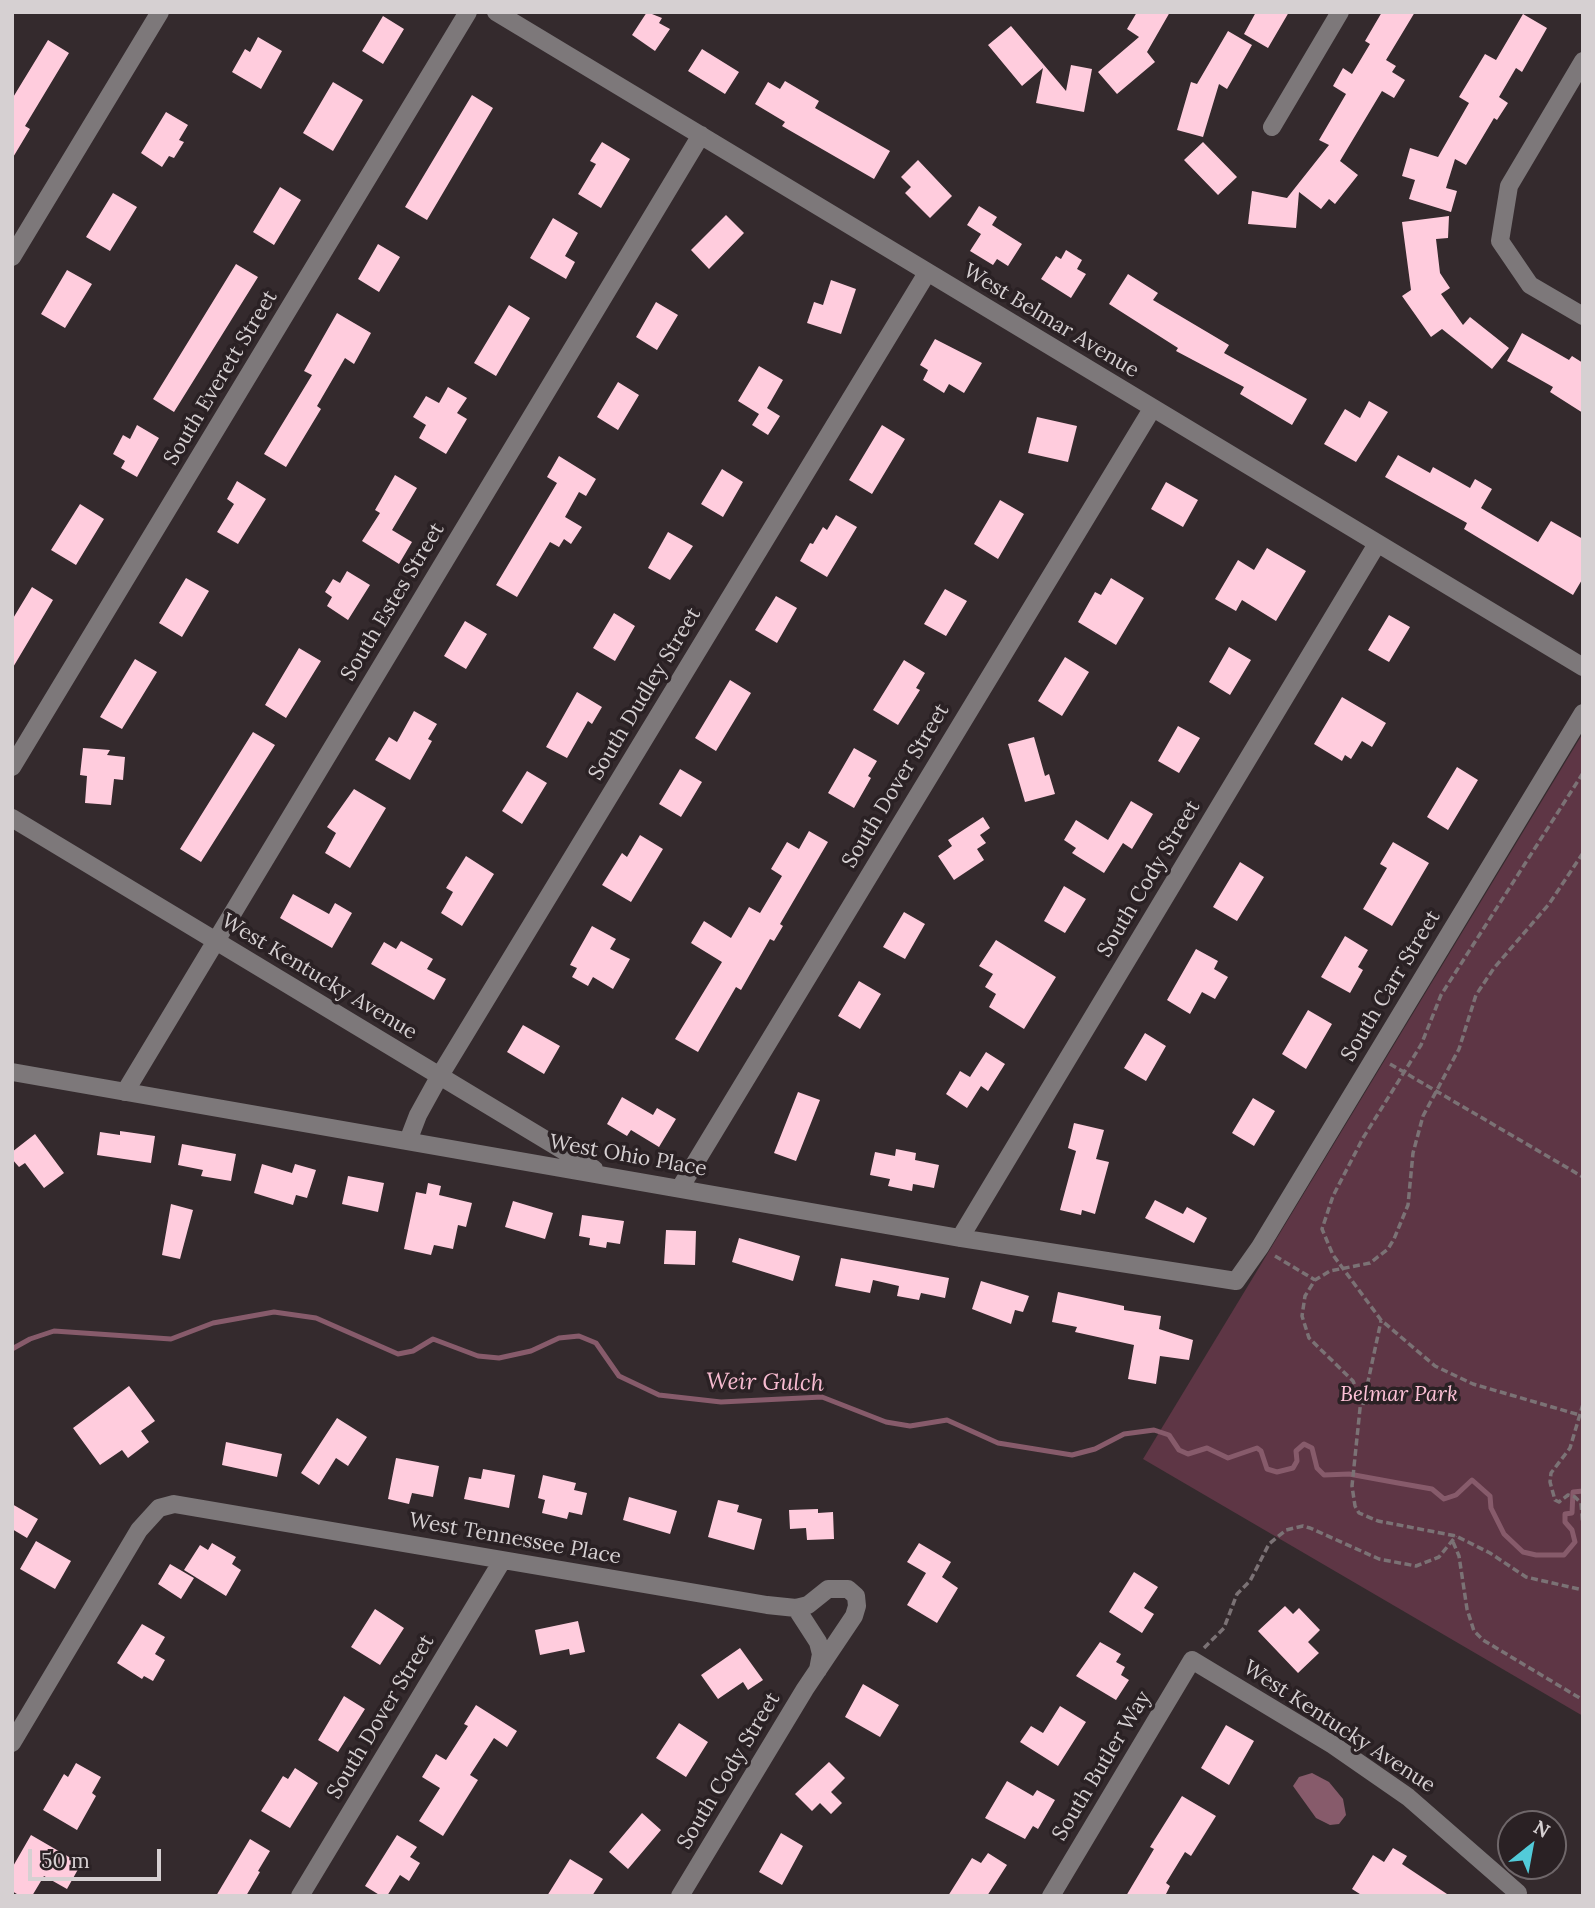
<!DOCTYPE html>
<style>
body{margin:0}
#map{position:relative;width:1595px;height:1908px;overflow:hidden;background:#342a2d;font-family:Lora,serif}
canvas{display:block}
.frame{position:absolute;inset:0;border:14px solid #d6d0d2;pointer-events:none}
.north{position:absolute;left:1497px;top:1810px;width:70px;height:70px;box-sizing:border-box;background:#2a2124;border:2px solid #6f676a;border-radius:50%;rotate:31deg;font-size:19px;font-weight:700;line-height:28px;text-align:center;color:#d6d0d2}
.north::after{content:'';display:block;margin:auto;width:24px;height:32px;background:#52cbd9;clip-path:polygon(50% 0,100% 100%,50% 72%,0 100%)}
.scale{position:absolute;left:28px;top:1849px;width:133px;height:32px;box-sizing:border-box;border:4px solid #d6d0d2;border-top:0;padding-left:9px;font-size:21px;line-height:24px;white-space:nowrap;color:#d6d0d2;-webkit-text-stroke:5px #2a2124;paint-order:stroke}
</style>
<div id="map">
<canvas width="1595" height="1908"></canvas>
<div class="frame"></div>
<div class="north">N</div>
<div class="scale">50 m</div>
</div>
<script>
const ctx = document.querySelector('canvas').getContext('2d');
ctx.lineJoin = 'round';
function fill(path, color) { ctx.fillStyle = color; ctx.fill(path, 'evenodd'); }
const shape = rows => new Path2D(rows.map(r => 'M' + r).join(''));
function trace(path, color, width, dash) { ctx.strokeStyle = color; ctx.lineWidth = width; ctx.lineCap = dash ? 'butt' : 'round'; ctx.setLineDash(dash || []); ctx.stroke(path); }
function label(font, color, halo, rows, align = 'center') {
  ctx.font = font + ' Lora,serif'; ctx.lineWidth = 7; ctx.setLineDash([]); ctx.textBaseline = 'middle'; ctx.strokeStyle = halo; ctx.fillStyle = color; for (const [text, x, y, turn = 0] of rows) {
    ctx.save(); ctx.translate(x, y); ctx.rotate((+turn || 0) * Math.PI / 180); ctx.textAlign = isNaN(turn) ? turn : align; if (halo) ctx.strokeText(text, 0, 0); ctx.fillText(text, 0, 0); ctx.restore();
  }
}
fill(shape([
 [1583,733,1583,1716,1143,1459]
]), '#5e3645');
fill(shape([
 [1312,1773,1329,1782,1343,1799,1346,1815,1339,1824,1330,1825,1316,1818,1293,1786,1299,1777]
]), '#875b6b');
trace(shape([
 [12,1349,30,1339,54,1331,171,1339,213,1323,274,1312,316,1318,398,1354,413,1351,433,1339,478,1356,499,1358,531,1351,559,1338,579,1336,596,1343,619,1376,659,1395,721,1402,822,1397,886,1422,910,1426,947,1420,998,1443,1072,1455,1095,1449,1124,1434,1154,1430,1169,1435,1179,1450,1188,1454,1207,1448,1228,1458,1257,1448,1261,1451,1267,1469,1277,1472,1293,1468,1297,1461,1296,1451,1304,1444,1312,1448,1317,1468,1324,1475,1349,1474,1398,1483,1432,1489,1444,1499,1456,1495,1472,1480,1490,1496,1491,1508,1504,1534,1523,1552,1536,1555,1564,1555,1575,1542,1572,1530,1565,1522,1565,1514,1572,1513,1573,1492,1583,1491]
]), '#875b6b', 5);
fill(shape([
 [647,12,662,18,659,23,670,29,655,51,632,35],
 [1137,12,1170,12,1147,52,1155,62,1117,94,1098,72,1139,37,1127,29],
 [1256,12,1289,12,1268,48,1244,34],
 [1382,12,1415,12,1386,60,1396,66,1392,72,1405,80,1394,98,1382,91,1340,161,1358,175,1335,204,1329,199,1321,209,1299,192,1296,228,1248,224,1252,191,1287,198,1329,145,1319,140,1346,94,1333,86,1343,68,1352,74,1370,44,1365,41],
 [1523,14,1547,28,1522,72,1516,68,1499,97,1508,103,1497,120,1494,118,1466,165,1455,159,1446,188,1457,191,1451,212,1409,199,1415,180,1402,176,1410,148,1438,157,1469,103,1459,97,1485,54,1496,60],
 [383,16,404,29,383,64,362,51],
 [1011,26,1066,91,1071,65,1092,69,1084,112,1036,103,1043,68,1022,86,988,45],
 [1228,31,1252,45,1227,89,1219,84,1203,137,1177,130,1191,82,1197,84],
 [258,37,282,51,261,89,232,72,245,49,250,52],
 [48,40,69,53,25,126,30,129,12,159,12,99],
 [702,49,739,72,725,94,688,71],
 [785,81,819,101,815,108,890,151,874,179,782,126,785,122,755,104,768,82,780,89],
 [333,82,363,100,333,151,303,133],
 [472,95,493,108,427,220,405,207],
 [166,112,188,125,179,140,184,142,174,158,169,156,162,167,141,153],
 [602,142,630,159,601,208,578,194,596,164,590,161],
 [1203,142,1237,177,1218,195,1184,160],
 [918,160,952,196,930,218,905,193,911,187,901,177],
 [280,187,301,200,274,245,253,232],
 [113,193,137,207,110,251,86,237],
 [979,206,997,217,992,225,1022,244,1008,266,997,259,993,265,970,251,981,234,967,225],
 [726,215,744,233,709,269,691,250],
 [1449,216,1448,238,1436,239,1440,273,1450,288,1441,294,1463,325,1470,317,1509,348,1492,369,1442,329,1431,337,1402,296,1411,290,1402,222],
 [553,218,578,233,565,256,575,262,566,279,530,258],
 [378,244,400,257,379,292,358,279],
 [1066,250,1082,260,1077,269,1086,274,1071,298,1041,279,1056,256,1061,259],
 [236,264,258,277,174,412,153,399],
 [67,270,92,284,65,328,41,314],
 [1128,274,1158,293,1153,300,1229,345,1224,353,1307,399,1292,425,1240,394,1244,387,1176,351,1178,348,1109,304],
 [831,280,856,289,841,334,807,323,814,302,823,305],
 [656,302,678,315,657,350,636,337],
 [509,305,530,318,496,376,474,363],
 [337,313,371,333,354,364,345,358,317,406,321,409,286,467,264,454,312,375,304,371],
 [1522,333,1569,360,1572,356,1583,363,1583,413,1550,392,1553,387,1507,361],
 [935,339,982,363,964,393,949,384,944,393,923,380,928,370,920,365],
 [759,366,783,380,767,408,780,416,768,435,752,425,759,414,738,401],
 [618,382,639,395,618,430,597,417],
 [448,387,467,398,457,413,467,419,446,454,419,438,426,425,413,417,426,396,439,403],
 [1369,401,1388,412,1356,462,1324,444,1345,409,1360,418],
 [1037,417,1077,426,1068,462,1028,453],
 [137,425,159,438,137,477,121,468,125,461,113,454,123,435,130,439],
 [882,425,905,439,872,494,849,480],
 [1398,455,1430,473,1433,467,1470,488,1475,479,1492,489,1481,508,1538,542,1551,521,1583,539,1583,578,1573,595,1464,529,1467,523,1385,477],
 [559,456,596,479,586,496,579,492,565,517,582,527,571,544,564,539,559,547,550,542,517,597,496,585,557,483,547,477],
 [722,469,743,482,723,517,701,504],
 [395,475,417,488,392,530,412,542,399,564,362,541,380,513,375,510],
 [237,481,266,499,238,544,217,532,234,504,227,499],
 [1166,482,1198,500,1183,527,1151,509],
 [1000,500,1024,514,998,559,974,544],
 [80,504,104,519,76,565,51,550],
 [836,515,857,527,827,577,800,561,810,543,813,544,823,527,827,530],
 [668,532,693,546,670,580,648,568],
 [1267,548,1306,571,1276,621,1242,600,1236,611,1215,599,1238,560,1254,570],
 [347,571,370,585,348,620,327,606,332,597,325,592,333,579,340,583],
 [186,578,209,591,182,637,159,623],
 [1111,578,1144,598,1116,645,1078,622,1095,592,1101,595],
 [32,587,53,600,12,669,12,620],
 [945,589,967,601,946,636,924,624],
 [776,596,797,608,777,643,755,630],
 [614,613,635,626,615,661,593,648],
 [1389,615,1410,627,1389,662,1368,650],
 [465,621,487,634,466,669,444,656],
 [1229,647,1251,660,1230,695,1209,682],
 [299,648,321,661,286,718,265,705],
 [1065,657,1089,672,1062,716,1038,701],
 [135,659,157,672,122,729,100,717],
 [904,660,925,673,916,688,920,690,898,725,873,710],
 [730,680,751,693,716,751,695,738],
 [577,692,602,707,592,724,588,721,567,758,546,747],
 [1342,697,1386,723,1372,747,1362,741,1351,759,1345,755,1342,761,1314,744],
 [414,711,437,724,428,739,432,741,410,780,375,760,389,737,397,742],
 [1178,726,1200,738,1179,773,1158,761],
 [253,732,275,745,201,862,180,849],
 [1034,737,1045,776,1049,774,1055,794,1025,802,1008,744],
 [83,748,110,750,107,755,125,757,123,780,114,779,111,805,85,803,87,776,80,775],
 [854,748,877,761,868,776,871,778,854,808,828,793],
 [1457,767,1478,780,1448,830,1427,817],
 [680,769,702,782,681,817,659,804],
 [527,771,547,783,522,824,502,811],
 [354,789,386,808,350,868,325,853,336,833,327,827],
 [1131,801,1153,814,1132,849,1123,843,1104,873,1072,853,1076,848,1064,840,1076,820,1108,840],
 [983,817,990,828,980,835,986,843,977,849,984,860,954,880,938,856,952,846,948,840],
 [809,831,828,842,780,924,783,926,774,941,770,939,741,990,736,987,698,1052,675,1039,722,962,691,943,704,921,731,938,749,907,760,913,782,876,771,869,787,842,799,849],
 [640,835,663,849,631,902,602,885,622,853,627,857],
 [1393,842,1429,863,1392,926,1363,909,1387,868,1380,864],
 [466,856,494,874,462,926,441,913,453,892,446,888],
 [1240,862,1264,877,1237,921,1213,907],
 [1064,886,1086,899,1065,933,1044,921],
 [293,894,329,914,335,903,352,913,332,948,280,918],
 [904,912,925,924,905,959,883,947],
 [592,926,616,939,610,949,630,959,613,989,593,977,588,986,572,977,577,968,570,965],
 [1345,936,1368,950,1358,967,1363,970,1350,993,1321,977],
 [996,940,1056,977,1024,1029,989,1007,996,994,985,987,993,974,979,966],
 [401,941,433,959,427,969,446,979,434,1000,371,964,384,942,396,949],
 [1196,949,1218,961,1214,969,1228,977,1215,999,1202,992,1190,1014,1167,1000],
 [859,981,881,994,860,1029,838,1016],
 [1308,1010,1332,1024,1306,1069,1282,1054],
 [523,1025,560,1046,544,1074,507,1052],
 [1145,1033,1166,1046,1146,1081,1124,1068],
 [986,1052,1005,1064,988,1091,981,1086,967,1108,946,1094,960,1071,970,1077],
 [798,1092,820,1100,796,1161,774,1153],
 [622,1097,653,1115,657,1108,676,1119,659,1147,631,1130,627,1136,607,1124],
 [1253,1098,1275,1111,1254,1146,1232,1133],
 [1074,1123,1104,1130,1096,1159,1109,1162,1095,1214,1082,1210,1081,1215,1060,1210,1076,1151,1068,1148],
 [120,1131,155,1136,151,1163,97,1155,100,1132,120,1135],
 [35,1134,64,1173,44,1188,25,1163,19,1167,12,1159,12,1152],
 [182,1144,236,1154,231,1181,201,1176,203,1170,178,1165],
 [896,1149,916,1153,915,1160,939,1165,934,1188,913,1184,912,1191,888,1186,890,1179,870,1175,875,1152,895,1156],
 [262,1164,292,1173,295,1164,316,1170,307,1198,296,1195,293,1205,254,1193],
 [348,1176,384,1183,378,1212,342,1204],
 [428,1183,441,1186,439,1195,472,1203,466,1227,458,1225,453,1249,434,1245,431,1255,404,1249,416,1192,426,1194],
 [1155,1200,1183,1214,1187,1207,1207,1218,1194,1243,1145,1218],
 [513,1201,553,1213,545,1239,505,1227],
 [171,1204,193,1210,180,1259,162,1255],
 [582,1215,624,1221,620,1244,607,1242,606,1248,589,1245,590,1238,579,1236],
 [666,1230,696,1231,695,1265,664,1264],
 [739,1238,800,1256,793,1281,732,1262],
 [841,1258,949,1278,945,1298,921,1293,919,1300,897,1296,899,1286,873,1280,870,1293,835,1286],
 [981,1281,1029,1296,1023,1312,1015,1310,1011,1324,972,1309],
 [1058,1292,1124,1306,1124,1310,1161,1316,1159,1329,1193,1340,1189,1360,1160,1356,1156,1384,1128,1379,1134,1345,1075,1332,1077,1327,1052,1322],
 [129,1386,155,1421,141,1431,149,1442,128,1458,122,1450,100,1465,73,1428],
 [337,1418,367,1437,348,1466,336,1458,319,1485,301,1473],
 [226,1442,282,1454,277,1477,222,1465],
 [396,1458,439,1466,433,1497,412,1493,409,1504,388,1499],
 [483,1469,515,1475,509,1508,464,1499,469,1477,481,1479],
 [543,1475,576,1483,574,1490,587,1493,582,1515,569,1512,567,1519,542,1513,545,1500,538,1498],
 [629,1497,677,1511,670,1534,623,1520],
 [718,1500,739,1505,737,1512,762,1519,754,1550,708,1537],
 [12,1504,38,1519,27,1538,12,1529],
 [818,1509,818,1513,833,1512,834,1539,807,1540,806,1528,790,1529,789,1510],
 [36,1541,71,1561,55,1589,20,1569],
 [212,1543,236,1557,232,1564,241,1570,226,1596,184,1570,200,1545,208,1550],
 [919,1543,951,1562,942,1577,958,1588,937,1623,907,1605,926,1573,907,1562],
 [170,1564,194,1578,181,1599,158,1584],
 [1134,1572,1158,1587,1144,1608,1154,1614,1142,1633,1109,1612],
 [1285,1606,1293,1614,1299,1608,1320,1630,1308,1642,1319,1653,1298,1673,1258,1631],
 [375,1609,404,1628,380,1665,351,1647],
 [578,1621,585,1652,570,1655,569,1649,540,1655,535,1630],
 [142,1624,165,1637,155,1654,165,1660,153,1681,144,1676,142,1679,117,1663],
 [1100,1642,1121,1654,1116,1662,1125,1667,1121,1675,1129,1680,1116,1700,1076,1676],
 [740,1648,763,1680,748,1690,743,1682,718,1699,701,1675],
 [863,1684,899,1705,880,1737,845,1717],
 [344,1696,365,1709,338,1752,318,1740],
 [476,1705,517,1731,507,1747,494,1738,470,1775,478,1780,443,1836,419,1821,440,1788,422,1777,436,1754,446,1760,468,1726,464,1724],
 [1060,1706,1086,1722,1058,1766,1020,1742,1031,1726,1043,1733],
 [679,1723,708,1742,686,1777,656,1758],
 [1226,1725,1254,1741,1229,1785,1201,1768],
 [829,1762,845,1778,831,1792,842,1803,831,1814,820,1803,812,1811,795,1794],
 [76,1763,101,1777,92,1793,96,1796,77,1830,43,1810,64,1774,68,1777],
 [295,1768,318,1783,290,1828,261,1811,283,1776,288,1779],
 [1007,1781,1033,1796,1037,1790,1055,1800,1038,1829,1033,1826,1025,1839,985,1818],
 [1182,1796,1216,1816,1191,1856,1185,1852,1166,1883,1170,1886,1165,1896,1126,1896,1154,1849,1150,1847],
 [642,1813,661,1830,628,1869,609,1852],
 [781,1833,803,1846,782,1885,759,1872],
 [31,1835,81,1864,67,1889,44,1876,32,1896,20,1896,12,1891,12,1868],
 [397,1835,417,1847,410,1857,420,1863,409,1881,400,1875,387,1896,381,1896,365,1886],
 [250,1839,270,1851,258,1871,260,1872,246,1896,216,1896],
 [1393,1848,1407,1856,1402,1864,1450,1896,1363,1896,1352,1889,1373,1855,1384,1862],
 [988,1853,1007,1865,987,1896,948,1896,972,1858,981,1863],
 [570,1859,603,1879,592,1896,547,1896]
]), '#fcd');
trace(shape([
 [1583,773,1441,995,1421,1045,1363,1138,1333,1196,1322,1229,1333,1255,1381,1320,1435,1366,1473,1384,1583,1416],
 [1583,853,1549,904,1494,968,1476,995,1459,1049,1423,1116,1413,1153,1408,1205,1394,1239,1388,1249,1370,1263,1330,1271,1315,1280,1305,1296,1302,1316,1309,1338,1353,1381,1361,1399,1352,1486,1355,1506,1359,1513,1378,1521,1456,1536,1490,1553,1526,1577,1583,1590],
 [1390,1064,1583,1177],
 [1275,1256,1315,1280],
 [1583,1404,1570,1448,1551,1473,1550,1482,1555,1500,1559,1502,1568,1495,1575,1497,1581,1503,1583,1528],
 [1363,1405,1381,1321],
 [1453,1542,1459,1556,1467,1609,1474,1631,1483,1640,1583,1700],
 [1204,1648,1224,1628,1237,1594,1250,1581,1269,1544,1286,1530,1303,1526,1310,1528,1379,1559,1416,1566,1439,1557,1456,1536]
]), '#7b7275', 3.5, [7, 3.5]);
trace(shape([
 [496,12,1583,667],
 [1583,61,1509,186,1500,241,1530,285,1583,316],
 [1272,127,1340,12],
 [12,257,160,12],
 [12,767,468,12],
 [12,818,594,1169],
 [12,1072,960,1238,1236,1281,1260,1247,1583,713],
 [125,1092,701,135],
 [408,1141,418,1115,439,1077,927,273],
 [680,1188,1152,409],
 [960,1238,1377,544],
 [796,1608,818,1642,821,1654,818,1670],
 [12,1743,139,1530,159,1508,174,1504,767,1605,796,1608,808,1605,828,1589,848,1589,856,1596,857,1606,854,1616,805,1689,680,1896],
 [300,1896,502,1561],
 [1051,1896,1192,1660,1333,1745,1408,1797,1518,1893]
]), '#7d787a', 18);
label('21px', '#d6d0d2', '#2a2124', [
 ["West Belmar Avenue",1051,321,31],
 ["South Everett Street",221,378,-59],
 ["South Estes Street",393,602,-59],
 ["South Dudley Street",645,694,-59],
 ["South Dover Street",896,786,-59],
 ["South Cody Street",1149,879,-59],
 ["West Kentucky Avenue",319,977,31],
 ["South Carr Street",1391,986,-59],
 ["West Ohio Place",628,1156,10],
 ["West Tennessee Place",515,1539,10],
 ["South Dover Street",381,1717,-59],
 ["West Kentucky Avenue",1339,1727,33],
 ["South Butler Way",1102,1766,-59],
 ["South Cody Street",729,1771,-59]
]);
label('italic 21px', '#fdc1d6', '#2a2124', [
 ["Belmar Park",1399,1395]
]);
label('italic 23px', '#f7bbd0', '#2a2124', [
 ["Weir Gulch",765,1383,1]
]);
</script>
